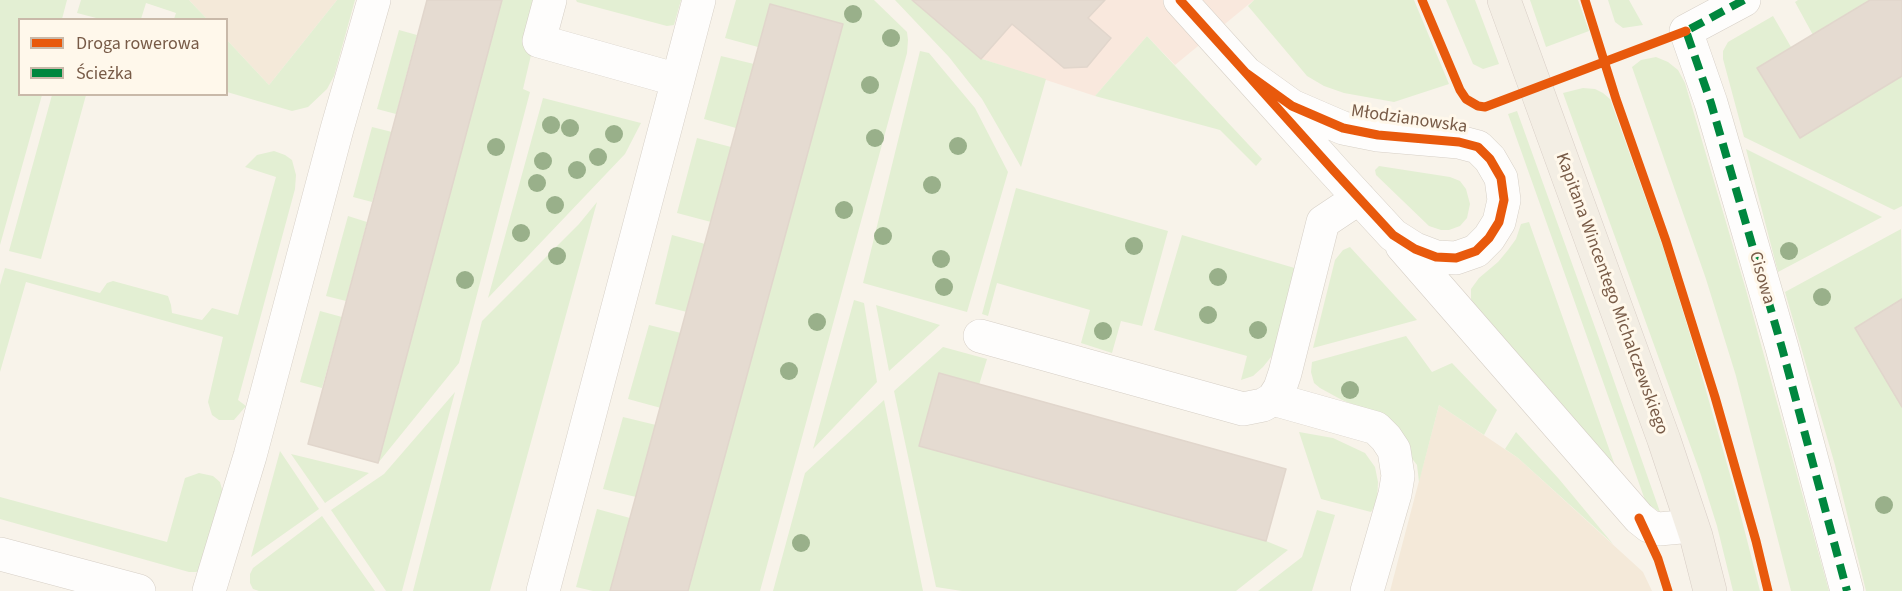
<!DOCTYPE html>
<meta charset="utf-8">
<style>
body{margin:0}
#map{position:relative;width:1902px;height:591px;overflow:hidden;background:#f8f3ea;font-family:"Source Sans 3",sans-serif}
canvas{display:block}
.legend{position:absolute;left:18px;top:18px;width:210px;height:78px;box-sizing:border-box;background:#fff8eb;border:2px solid #c9b9a9;margin:0;padding:8px 10px;list-style:none;font-size:18px;color:#785b47}
.legend li{display:flex;align-items:center;gap:12px;height:30px}
.legend b{width:30px;border:2px solid #c9b9a9}
</style>
<div id="map">
<canvas width="1902" height="591"></canvas>
<ul class="legend">
<li><b style="height:8px;background:#e8590c"></b>Droga rowerowa</li>
<li><b style="height:8px;background:#00873e"></b>Ścieżka</li>
</ul>
</div>
<script>
const ctx = document.querySelector('canvas').getContext('2d');
ctx.lineJoin = 'round';
function fill(path, color) { ctx.fillStyle = color; ctx.fill(path, 'evenodd'); }
const shape = rows => new Path2D(rows.map(r => 'M' + r).join(''));
function trace(path, color, width, dash) { ctx.strokeStyle = color; ctx.lineWidth = width; ctx.lineCap = dash ? 'butt' : 'round'; ctx.setLineDash(dash || []); ctx.stroke(path); }
function label(font, color, halo, rows, align = 'center') {
  ctx.font = font + ' "Source Sans 3",sans-serif'; ctx.lineWidth = 6; ctx.setLineDash([]); ctx.textBaseline = 'middle'; ctx.strokeStyle = halo; ctx.fillStyle = color; for (const [text, x, y, turn = 0] of rows) {
    ctx.save(); ctx.translate(x, y); ctx.rotate((+turn || 0) * Math.PI / 180); ctx.textAlign = isNaN(turn) ? turn : align; if (halo) ctx.strokeText(text, 0, 0); ctx.fillText(text, 0, 0); ctx.restore();
  }
}
fill(shape([
 [189,0,337,0,269,85,227,40,226,20,207,19],
 [1439,405,1518,458,1643,572,1652,591,1390,591]
]), '#f4e9d9');
fill(shape([
 [912,0,1254,0,1175,65,1147,36,1095,96,982,59]
]), '#f9e8dd');
fill(shape([
 [0,0,67,0,62,19,20,20,20,94,42,95,0,245],
 [81,0,189,0,207,19,174,19,176,13,146,3,141,19,100,19,77,13],
 [337,0,355,0,334,76,327,89,308,107,292,111,227,92,227,40,269,85],
 [502,0,544,0,523,89,530,92,459,363,378,463],
 [576,0,681,0,674,25,667,26,577,2],
 [736,0,874,0,907,32,908,40,907,53,760,591,688,591,842,24,771,4,758,47,725,38],
 [895,0,913,0,982,59,1046,79,1021,167,982,99,949,57],
 [1254,0,1414,0,1449,84,1394,102,1344,93,1324,86,1307,76,1248,6],
 [1446,0,1475,0,1499,64,1483,69,1473,64],
 [1530,0,1578,0,1589,31,1546,47],
 [1608,0,1629,0,1643,25,1623,28,1615,22],
 [1798,0,1870,0,1813,35,1795,2],
 [1773,16,1791,47,1902,76,1902,206,1894,210,1744,137,1723,59,1723,51,1728,42],
 [399,30,417,35,396,114,377,109],
 [1147,36,1262,159,1256,166,1220,130,1095,96],
 [920,51,929,53,975,108,1008,172,967,312,863,283],
 [721,56,754,64,736,128,704,119],
 [1656,57,1668,62,1678,70,1685,83,1746,290,1829,591,1791,591,1736,376,1706,279,1632,67,1641,60],
 [1583,88,1595,89,1603,93,1610,99,1663,247,1691,338,1733,485,1760,591,1733,591,1717,526,1701,475,1563,93],
 [52,95,86,95,41,259,9,251],
 [543,98,641,123,625,154,488,298],
 [1517,111,1601,344,1660,512,1646,503,1508,114],
 [372,127,392,132,372,202,353,197],
 [697,138,731,147,711,222,677,213],
 [1746,149,1882,217,1778,272],
 [274,151,285,155,292,160,296,175,295,189,238,400,246,406,234,420,219,420,212,415,208,402,223,337,26,282,0,372,0,285,5,268,100,293,107,283,113,281,168,296,171,305,172,313,202,320,212,308,238,315,276,177,245,167,257,155],
 [1379,166,1450,177,1460,181,1466,189,1470,204,1467,218,1460,226,1449,230,1441,230,1429,226,1376,175,1375,170],
 [1016,188,1168,231,1142,326,1121,321,1112,353,1081,343,1090,310,997,283,988,316,982,314],
 [597,202,490,591,413,591,482,321,579,224],
 [348,216,367,222,346,301,326,296],
 [1529,222,1619,477,1475,312,1471,299,1471,289,1479,278,1498,262,1508,250,1516,239,1521,224],
 [1901,229,1902,299,1855,328,1902,407,1902,591,1866,591,1835,465,1785,292],
 [672,235,705,244,687,312,655,304],
 [1182,235,1298,269,1279,339,1271,357,1263,367,1253,376,1241,380,1247,356,1154,330],
 [1350,247,1417,320,1313,348,1335,260,1343,250],
 [854,300,864,303,877,382,813,449],
 [876,305,940,325,889,371],
 [320,311,342,317,322,388,300,382],
 [649,325,681,333,661,408,628,399],
 [1406,336,1432,372,1452,363,1497,410,1484,435,1439,405,1419,482,1417,465,1378,415,1342,400,1320,388,1314,383,1311,372,1312,362],
 [943,347,987,359,979,385,920,446,1266,541,1288,550,1236,591,962,591,936,587,894,391],
 [455,392,402,591,386,591,331,510,384,474],
 [884,400,923,591,773,591,805,473],
 [623,417,656,425,636,497,603,489],
 [1299,432,1333,438,1365,453,1375,467,1378,482,1377,502,1371,512,1321,499],
 [1516,432,1559,479,1613,544,1518,458,1505,449],
 [280,451,319,509,251,557],
 [291,454,369,473,325,503],
 [199,473,213,476,220,482,223,493,202,570,196,572,189,572,0,519,0,497,167,542,185,478],
 [597,509,630,518,610,591,593,591,576,587],
 [1317,510,1335,515,1312,591,1258,591,1302,557],
 [322,516,375,591,259,591,253,589,250,583,250,574,253,568]
]), '#e3efd3');
const building = shape([
 [427,0,502,0,378,463,308,444,427,0],
 [912,0,1105,0,1088,18,1111,38,1087,67,1064,68,1012,24,981,59,912,0],
 [1870,0,1902,0,1902,76,1800,138,1757,68,1870,0],
 [770,4,843,24,688,591,610,591,770,4],
 [1902,299,1902,407,1855,328,1902,299],
 [939,373,1286,469,1266,541,919,446,939,373]
]);
fill(building, '#e5dbd1');
trace(building, '#e1d6cc', 1.5);
const minor = shape([
 [550,0,539,41,678,80],
 [1180,0,1246,73,1334,171,1393,235,1415,249,1436,257,1456,258,1476,251,1489,238,1499,222,1504,200,1501,178,1490,159,1478,147,1459,142,1378,135,1343,128,1292,106,1246,73],
 [1744,0,1686,31,1711,103,1782,348,1847,591],
 [1402,246,1639,518,1649,526,1659,529,1692,526],
 [980,336,1243,409,1263,405,1273,399,1280,388,1285,373,1323,222,1359,198],
 [1273,399,1376,428,1386,438,1394,450,1398,476,1395,494,1367,591],
 [0,554,139,591],
 [209,591,250,456,337,129,374,0],
 [543,591,699,0]
]);
const major = shape([
 [1504,0,1664,440,1696,536,1710,591]
]);
trace(minor, '#d6cfc6', 34);
trace(major, '#d7cdc5', 34);
trace(minor, '#fefdfc', 33);
trace(major, '#f3eee4', 33);
trace(shape([
 [1744,0,1686,31,1711,103,1782,348,1847,591]
]), '#00873e', 8, [15, 8]);
trace(shape([
 [1180,0,1246,73,1334,171,1393,235,1415,249,1436,257,1456,258,1476,251,1489,238,1499,222,1504,200,1501,178,1490,159,1478,147,1459,142,1378,135,1343,128,1292,106,1246,73],
 [1422,0,1460,90,1466,99,1478,106,1485,107,1686,31],
 [1585,0,1616,99,1666,241,1715,397,1756,541,1768,591],
 [1639,518,1658,559,1668,591]
]), '#e8590c', 9);
ctx.fillStyle = '#99b08a';
for (const [x, y] of [
 [853,14],
 [891,38],
 [870,85],
 [551,125],
 [570,128],
 [614,134],
 [875,138],
 [958,146],
 [496,147],
 [598,157],
 [543,161],
 [577,170],
 [537,183],
 [932,185],
 [555,205],
 [844,210],
 [521,233],
 [883,236],
 [1134,246],
 [1789,251],
 [557,256],
 [941,259],
 [1218,277],
 [465,280],
 [944,287],
 [1822,297],
 [1208,315],
 [817,322],
 [1258,330],
 [1103,331],
 [789,371],
 [1350,390],
 [1884,505],
 [801,543]
]) { ctx.beginPath(); ctx.arc(x, y, 9, 0, 2 * Math.PI); ctx.fill(); }
label('18px', '#785b47', '#fff8eb', [
 ["Młodzianowska",1409,120,8],
 ["Cisowa",1761,278,74],
 ["Kapitana Wincentego Michalczewskiego",1611,294,70]
]);
</script>
